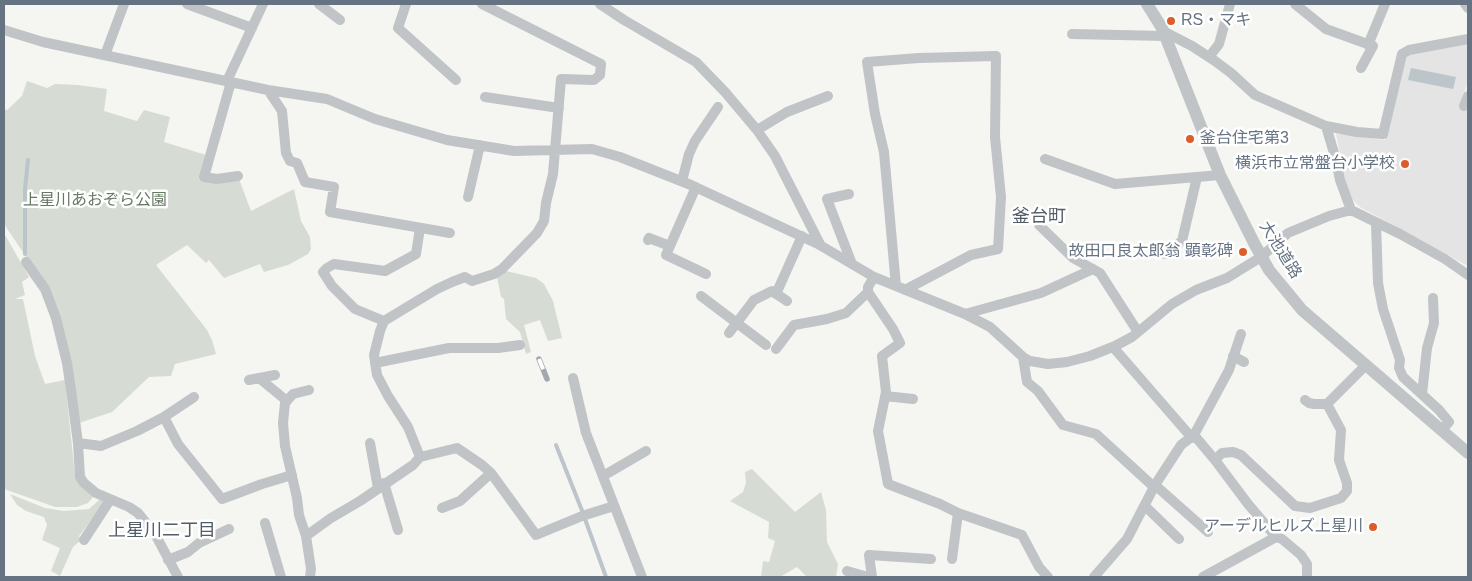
<!DOCTYPE html>
<meta charset="utf-8">
<style>
body{margin:0}
#map{position:relative;width:1472px;height:581px;overflow:hidden;background:#f5f5f2;font-family:Arial,sans-serif}
canvas{display:block}
.frame{position:absolute;inset:0;border:5px solid #657382;pointer-events:none}
</style>
<div id="map">
<canvas width="1472" height="581"></canvas>
<div class="frame"></div>
</div>
<script>
const ctx = document.querySelector('canvas').getContext('2d');
ctx.lineJoin = 'round';
function fill(path, color) { ctx.fillStyle = color; ctx.fill(path, 'evenodd'); }
const shape = rows => new Path2D(rows.map(r => 'M' + r).join(''));
function trace(path, color, width, dash) { ctx.strokeStyle = color; ctx.lineWidth = width; ctx.lineCap = dash ? 'butt' : 'round'; ctx.setLineDash(dash || []); ctx.stroke(path); }
function label(font, color, halo, rows, align = 'center') {
  ctx.font = font + ' Arial,"Noto Sans JP",sans-serif'; ctx.lineWidth = 5; ctx.setLineDash([]); ctx.textBaseline = 'middle'; ctx.strokeStyle = halo; ctx.fillStyle = color; for (const [text, x, y, turn = 0] of rows) {
    ctx.save(); ctx.translate(x, y); ctx.rotate((+turn || 0) * Math.PI / 180); ctx.textAlign = isNaN(turn) ? turn : align; if (halo) ctx.strokeText(text, 0, 0); ctx.fillText(text, 0, 0); ctx.restore();
  }
}
fill(shape([
 [1468,43,1468,81,1462,100,1468,103,1468,266,1360,207,1350,197,1346,188,1336,133,1385,140,1405,58,1410,54]
]), '#e3e4e3');
fill(shape([
 [27,81,47,88,55,84,78,85,107,89,104,111,137,121,144,110,170,117,164,142,206,155,199,180,225,181,239,179,251,211,294,189,301,221,310,237,311,249,308,254,288,265,264,272,260,264,224,278,209,260,206,263,187,245,156,265,207,330,212,340,216,354,175,364,171,376,149,377,112,412,76,424,47,288,4,224,4,109,7,110,22,96],
 [4,233,29,277,22,282,25,295,15,299,23,299,35,356,45,384,65,380,75,475,94,496,88,503,77,507,55,507,4,489],
 [506,271,536,278,544,284,553,301,562,338,548,341,540,320,524,325,531,352,526,354,520,332,506,319,504,299,501,297,497,277],
 [752,469,795,512,821,492,826,510,827,542,838,564,836,577,807,577,797,567,780,577,761,577,763,561,769,562,775,541,768,538,769,522,730,501,743,492,746,483,745,472],
 [10,494,45,508,64,511,89,509,101,498,106,501,79,536,81,540,73,547,60,576,51,571,60,548,42,540,47,525,44,517,26,511,17,505]
]), '#d6dcd3');
fill(shape([
 [1411,68,1456,77,1453,89,1408,80]
]), '#bcc5ca');
trace(shape([
 [25,254,25,189,28,160],
 [556,445,583,513],
 [585,519,606,577]
]), '#bcc5ca', 4);
trace(shape([
 [187,4,252,28],
 [319,4,340,20],
 [406,4,398,28,456,80],
 [600,4,624,20,696,62,725,92,757,130,775,156,821,246],
 [1295,4,1326,29,1373,46,1361,68],
 [1465,4,1468,8],
 [4,30,43,42,268,90,327,99,375,119,447,140,514,151,592,149,620,157,691,185,818,244,874,277,965,314,990,327,1023,357,1030,361,1048,364,1067,362,1090,356,1115,346,1132,337,1172,304,1196,290,1227,278,1261,257,1288,233,1329,216,1351,210,1400,234,1445,259,1468,275],
 [1163,31,1192,46,1215,61,1231,73,1255,95,1326,126,1357,132,1383,134,1402,54,1409,50,1468,39],
 [1072,34,1165,36],
 [1368,45,1385,4],
 [105,55,124,4],
 [1209,57,1219,44,1230,4],
 [227,81,263,4],
 [231,82,204,177,217,179,238,176],
 [268,90,282,111,286,153,290,161,297,163,305,182,334,187,330,212,450,233],
 [485,97,559,108],
 [1464,106,1468,96],
 [1326,126,1336,160,1340,180,1351,210],
 [757,130,787,112,828,96],
 [1045,159,1115,184,1220,175],
 [682,181,689,154,695,141,718,107],
 [696,187,666,255,706,274],
 [849,194,827,199,852,264],
 [468,197,480,145],
 [1376,223,1378,283,1383,309,1400,360,1399,368,1403,377,1439,410,1449,422,1442,430],
 [1039,225,1073,258,1100,273,1138,332],
 [648,240,649,238,670,246],
 [1165,254,1182,241,1197,177],
 [26,262,45,289,56,318,67,363,71,390,78,443,80,477,84,483,96,493,129,507,138,513,155,534,178,577],
 [874,277,868,287,868,292,893,329,900,343,882,356,886,392,878,431,888,484,940,504,958,513,1022,535,1039,567,1048,577],
 [896,286,884,152,875,114,867,62,919,58,996,56,995,137,1001,197,998,249,971,255,905,290],
 [776,294,802,236],
 [701,296,766,345],
 [965,314,1041,293,1093,269],
 [384,321,355,309,332,286,323,272,327,268,334,264,385,271,416,254,420,228],
 [729,333,754,300,772,291,787,301],
 [1113,347,1192,438],
 [776,349,794,325,827,319,846,313,868,292],
 [1233,356,1244,362],
 [1023,357,1027,382,1038,391,1063,425,1096,434,1154,487],
 [375,363,449,348,498,348,520,345],
 [259,378,287,401],
 [573,378,586,433,642,577],
 [249,380,275,375],
 [1422,394,1427,348,1434,323,1433,298],
 [885,396,913,399],
 [194,397,164,417,178,444,222,499,262,484,292,475],
 [1305,400,1309,403,1314,404,1327,404],
 [1194,435,1215,460,1248,504,1276,537,1203,577],
 [78,443,101,446,137,431,164,417],
 [370,443,378,488],
 [420,457,408,427,388,396,377,375,374,355,380,331,384,321,437,289,452,282,465,277,472,281,494,274,502,269,537,233,544,221,546,203,553,174,561,79,594,80,600,75,601,64,482,4],
 [1215,460,1222,453,1233,452,1241,455,1295,506,1310,508,1341,498,1347,491,1347,483,1339,460,1341,430,1327,404,1365,366],
 [603,476,646,451],
 [384,483,398,530],
 [1155,485,1208,532],
 [1145,506,1179,539],
 [442,508,460,501,491,473],
 [265,523,281,577],
 [306,536,299,515,297,498,285,446,283,423,285,403,293,394,309,390],
 [1276,537,1282,539,1301,555,1307,564,1307,577],
 [84,540,110,500],
 [952,559,958,513],
 [168,560,188,552,199,543,229,529],
 [847,571,868,577],
 [310,577,311,569,306,536,331,518,360,501,413,465,420,457,457,448,482,465,491,473,536,535,582,516,614,506],
 [872,577,869,555,931,559],
 [1094,577,1127,539,1155,485,1181,445,1194,435,1229,370,1241,334]
]), '#c0c4c7', 10);
trace(shape([
 [1147,4,1162,28,1220,175,1254,243,1269,270,1302,310,1468,453]
]), '#c0c4c7', 12);
const rail = shape([
 [539,359,547,379]
]);
trace(rail, '#a3a8ae', 5.5);
trace(rail, '#fff', 4, [11]);
for (const [x, y, r, color] of [
 [1171,21,5,"#dd5d2a"],
 [1190,139,5,"#dd5d2a"],
 [1405,164,5,"#dd5d2a"],
 [1243,252,5,"#dd5d2a"],
 [1373,527,5,"#dd5d2a"]
]) { const dot = new Path2D(); dot.arc(x, y, r, 0, 2 * Math.PI); ctx.fillStyle = color; ctx.fill(dot); trace(dot, '#fff', 2); }
label('16px', '#657382', '#fff', [
 ["RS・マキ",1181,21,"left"],
 ["釜台住宅第3",1200,139,"left"],
 ["横浜市立常盤台小学校",1395,164],
 ["故田口良太郎翁 顕彰碑",1233,252],
 ["アーデルヒルズ上星川",1363,527]
], 'right');
label('16px', '#677964', '#fff', [
 ["上星川あおぞら公園",95,201]
]);
label('16px', '#657382', '#fff', [
 ["大池道路",1280,250,58]
]);
label('18px', '#535d67', '#fff', [
 ["釜台町",1039,217],
 ["上星川二丁目",162,531]
]);
</script>
